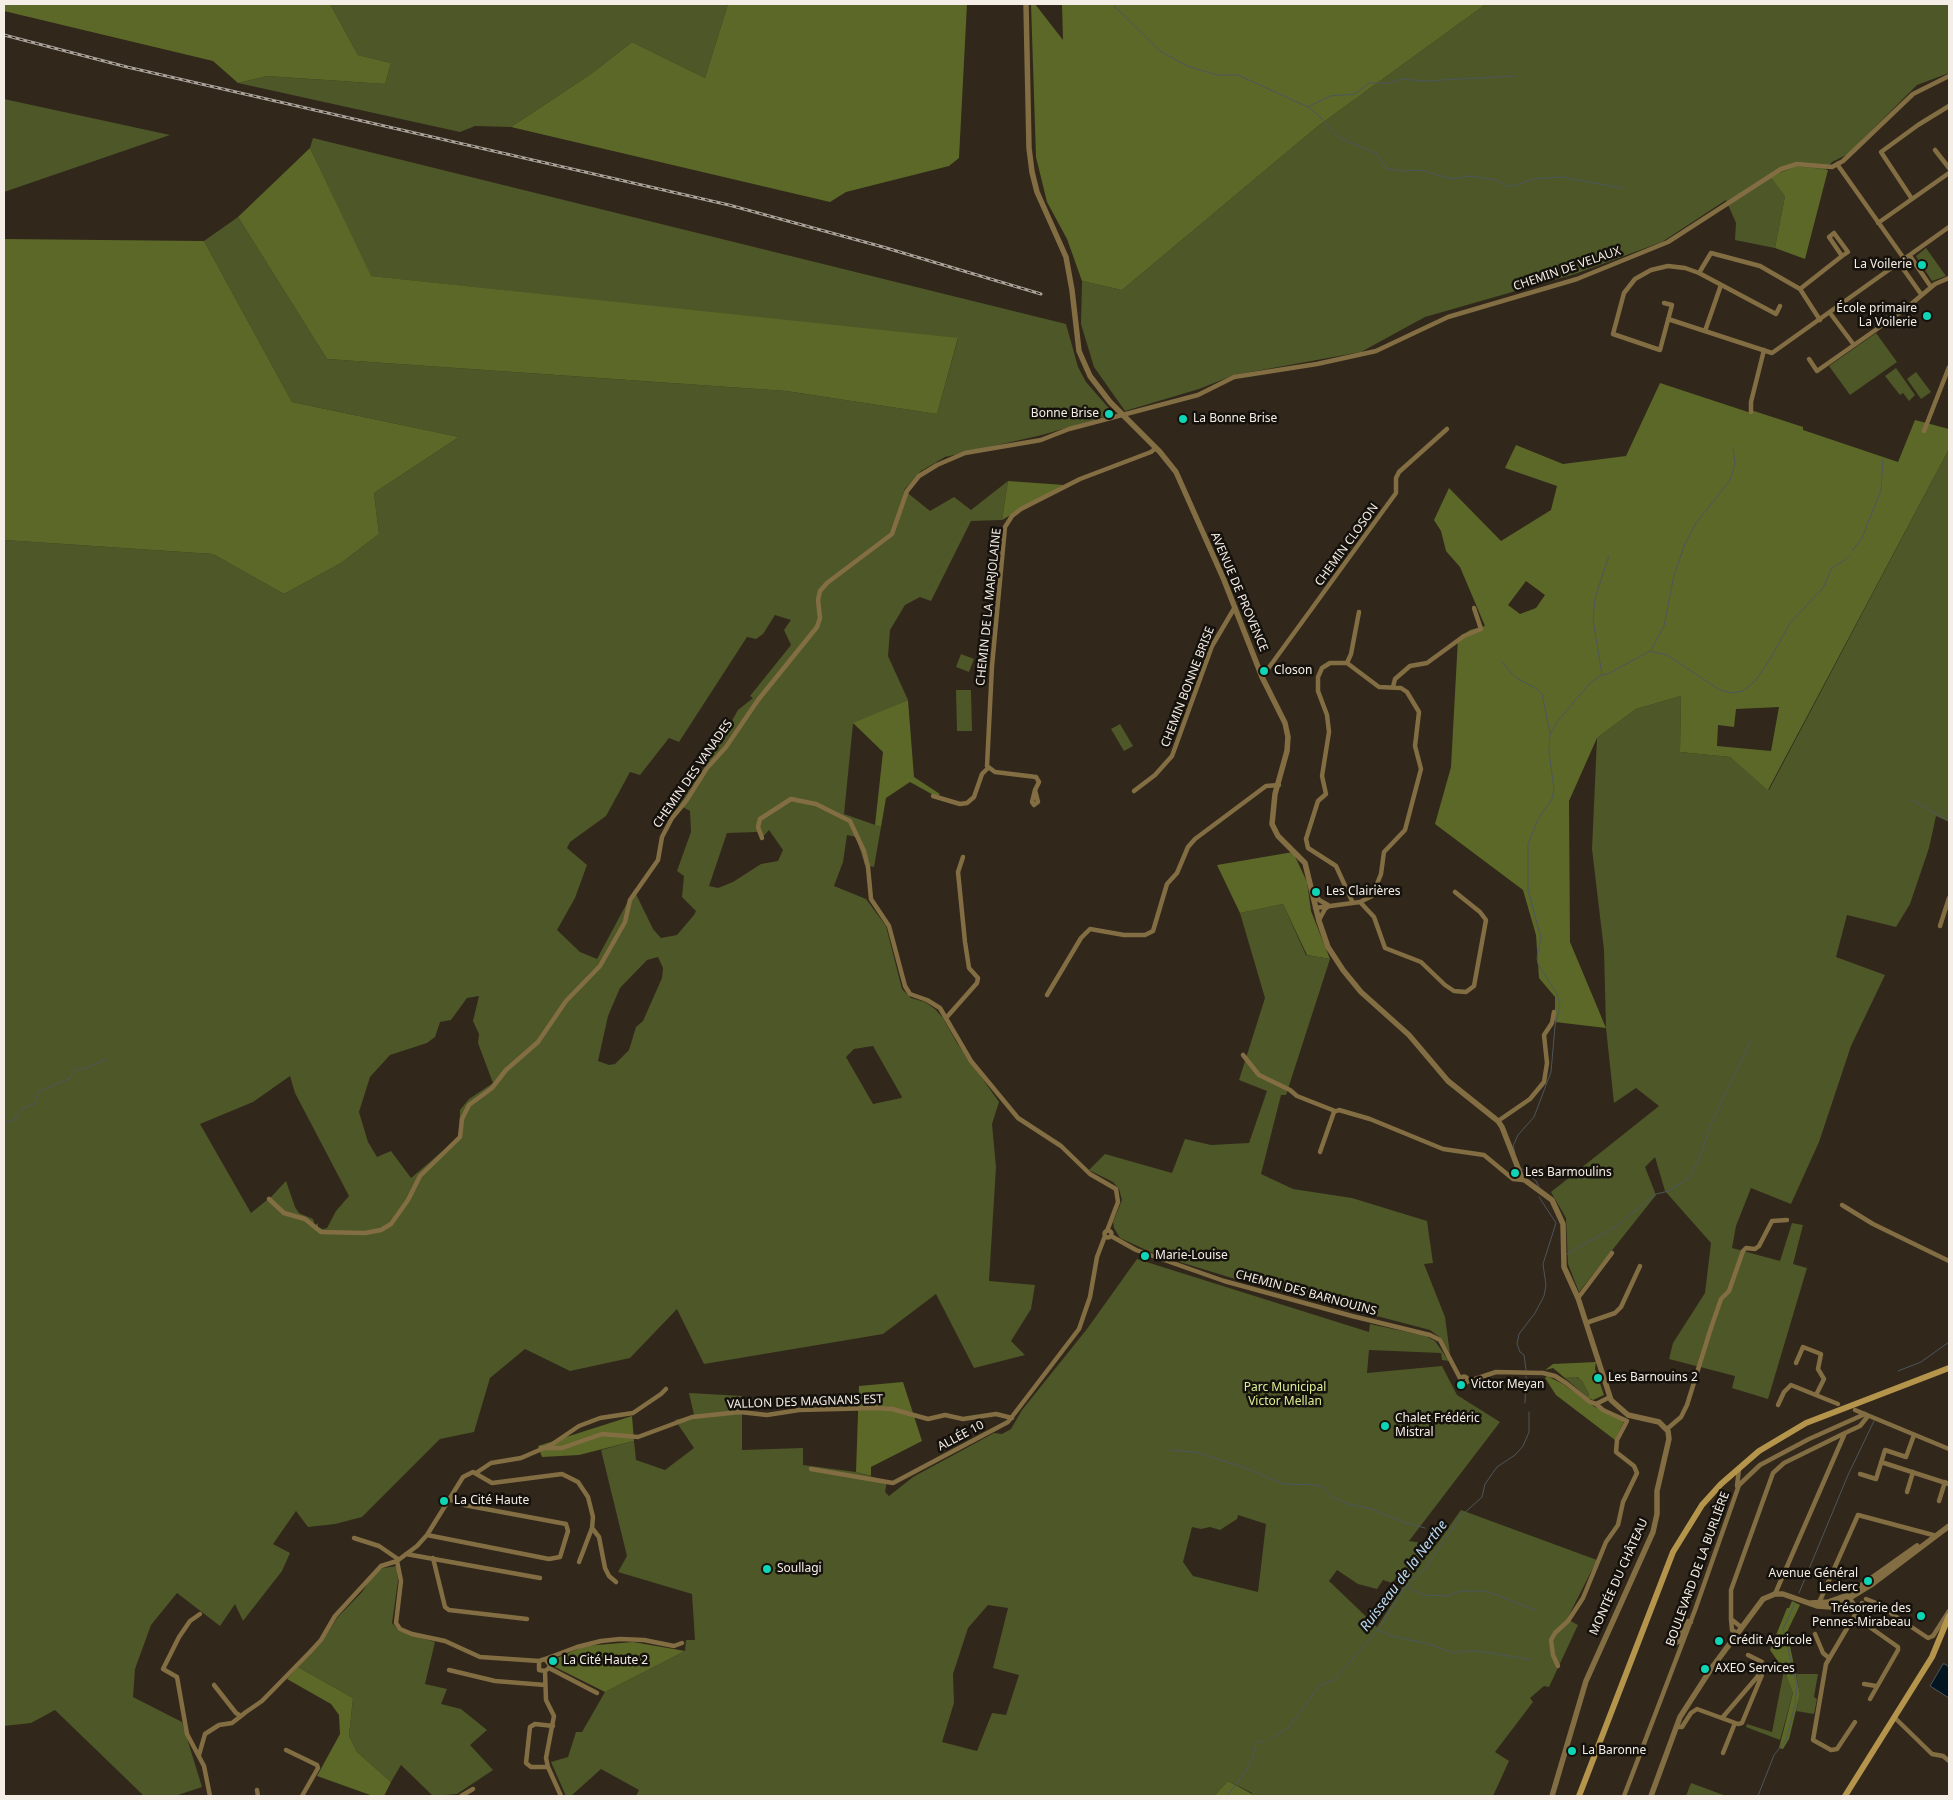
<!DOCTYPE html>
<meta charset="utf-8">
<style>
body{margin:0}
#map{position:relative;width:1953px;height:1800px;overflow:hidden;background:#31271b;font-family:"Noto Sans",sans-serif}
canvas{display:block}
.frame{position:absolute;inset:0;border:5px solid #f5eee6;pointer-events:none}
</style>
<div id="map">
<canvas width="1953" height="1800"></canvas>
<div class="frame"></div>
</div>
<script>
const ctx = document.querySelector('canvas').getContext('2d');
ctx.lineJoin = 'round';
function fill(path, color) { ctx.fillStyle = color; ctx.fill(path, 'evenodd'); }
const shape = rows => new Path2D(rows.map(r => 'M' + r).join(''));
function trace(path, color, width, dash) { ctx.strokeStyle = color; ctx.lineWidth = width; ctx.lineCap = dash ? 'butt' : 'round'; ctx.setLineDash(dash || []); ctx.stroke(path); }
function label(font, color, halo, rows, align = 'center') {
  ctx.font = font + ' "Noto Sans",sans-serif'; ctx.lineWidth = 5; ctx.setLineDash([]); ctx.textBaseline = 'middle'; ctx.strokeStyle = halo; ctx.fillStyle = color; for (const [text, x, y, turn = 0] of rows) {
    ctx.save(); ctx.translate(x, y); ctx.rotate((+turn || 0) * Math.PI / 180); ctx.textAlign = isNaN(turn) ? turn : align; if (halo) ctx.strokeText(text, 0, 0); ctx.fillText(text, 0, 0); ctx.restore();
  }
}
fill(shape([
 [330,4,728,4,705,78,632,42,591,74,511,127,475,126,460,132,238,83,267,76,385,84,391,63,358,55],
 [1486,4,1949,4,1949,73,1917,85,1848,154,1832,162,1825,171,1797,166,1785,196,1775,248,1735,240,1736,223,1726,200,1662,242,1575,274,1425,317,1361,352,1234,375,1199,389,1125,411,1094,367,1081,324,1082,281,1122,290,1318,126],
 [4,99,170,135,4,192],
 [313,138,1066,324,1078,367,1086,382,1114,414,1042,435,945,457,921,471,904,490,930,511,954,497,971,510,1008,481,1002,520,971,521,931,601,920,597,905,605,890,630,888,656,908,700,853,724,844,814,881,827,874,867,865,865,856,837,847,835,843,862,834,886,866,899,886,926,902,989,911,998,925,1002,935,1009,943,1018,957,1043,999,1102,992,1124,996,1167,989,1281,1035,1285,1031,1309,1011,1341,1025,1355,974,1368,936,1294,883,1334,704,1364,677,1309,630,1358,570,1371,525,1349,490,1378,474,1432,440,1439,362,1517,335,1524,308,1527,296,1511,273,1544,290,1553,282,1571,243,1621,235,1604,220,1626,177,1593,151,1625,135,1669,133,1697,182,1722,202,1787,175,1796,144,1796,55,1710,31,1723,4,1726,4,540,213,554,284,594,341,563,379,534,374,493,459,437,292,402,204,241,238,217,327,359,786,391,937,414,958,339,370,276,310,148],
 [775,615,791,620,784,630,791,645,750,696,753,698,738,710,712,756,679,805,690,811,691,832,677,871,684,876,682,897,696,911,694,915,677,935,661,938,653,929,634,890,597,959,580,952,557,930,575,898,587,865,567,848,570,842,606,816,630,772,640,775,669,738,679,742,747,637,756,639,763,634],
 [769,830,783,850,778,861,761,864,733,882,718,888,709,886,727,833,757,832,761,839],
 [658,957,663,968,662,978,643,1021,636,1027,629,1050,615,1064,609,1065,598,1061,608,1016,620,988,647,960],
 [479,996,473,1021,479,1034,478,1043,493,1083,469,1099,460,1110,459,1137,411,1178,391,1151,377,1157,368,1142,359,1112,370,1077,390,1055,427,1043,435,1037,440,1022,451,1020,467,998],
 [873,1046,902,1097,901,1098,873,1104,846,1057,854,1049],
 [290,1076,295,1093,349,1196,336,1211,327,1228,323,1229,318,1227,318,1223,315,1225,313,1219,299,1213,295,1207,286,1181,272,1196,251,1213,200,1124,253,1102],
 [1926,248,1946,276,1932,281,1916,256],
 [1876,333,1897,362,1850,395,1829,366],
 [1896,368,1915,395,1909,401,1903,393,1900,395,1885,376],
 [1916,372,1931,392,1921,399,1907,379],
 [1949,449,1949,822,1936,816,1929,848,1910,904,1896,927,1847,915,1836,957,1885,975,1851,1046,1819,1142,1791,1204,1751,1188,1736,1226,1732,1248,1780,1261,1792,1223,1803,1225,1793,1264,1807,1268,1768,1399,1732,1388,1735,1376,1669,1359,1673,1343,1705,1293,1711,1243,1665,1191,1655,1157,1645,1167,1656,1195,1579,1292,1568,1264,1566,1218,1551,1192,1659,1106,1636,1088,1614,1103,1606,1028,1604,950,1592,849,1597,738,1636,709,1681,696,1680,752,1730,757,1769,790],
 [961,654,974,659,969,672,956,667],
 [956,690,971,690,972,731,957,731],
 [1120,724,1133,746,1124,751,1111,729],
 [1283,904,1306,955,1330,959,1286,1095,1281,1095,1261,1174,1293,1189,1352,1198,1427,1221,1433,1263,1424,1264,1445,1317,1450,1354,1442,1339,1430,1330,1232,1278,1157,1255,1120,1238,1114,1228,1113,1222,1122,1200,1119,1189,1113,1182,1089,1170,1105,1154,1172,1173,1185,1139,1211,1145,1249,1143,1267,1091,1239,1080,1265,998,1240,913],
 [1137,1259,1369,1332,1370,1324,1426,1336,1435,1341,1449,1361,1442,1360,1441,1353,1369,1350,1367,1373,1442,1366,1457,1395,1500,1422,1409,1541,1436,1545,1461,1510,1597,1560,1567,1619,1578,1625,1549,1687,1544,1686,1530,1698,1533,1702,1495,1752,1509,1761,1493,1796,1252,1796,1252,1793,1228,1781,1214,1796,636,1796,639,1790,601,1769,571,1796,566,1796,551,1762,568,1757,576,1732,582,1732,605,1692,685,1651,686,1640,695,1640,692,1594,618,1572,627,1556,601,1450,634,1441,636,1460,665,1470,694,1448,675,1420,694,1415,689,1393,742,1396,742,1450,803,1448,803,1465,856,1472,887,1481,885,1492,889,1496,913,1477,994,1433,1002,1434,1011,1429,1022,1410,1087,1329],
 [1238,1515,1266,1524,1258,1592,1193,1576,1183,1562,1192,1527,1201,1529,1210,1527,1220,1530,1237,1519],
 [1337,1570,1358,1584,1377,1589,1383,1580,1392,1583,1395,1579,1404,1585,1377,1627,1329,1581],
 [988,1605,1008,1608,993,1668,1019,1675,1006,1715,992,1713,977,1751,942,1742,954,1703,953,1674,968,1628],
 [1576,1377,1582,1381,1589,1394,1588,1398,1565,1378],
 [397,1566,398,1581,392,1623,399,1631,435,1642,425,1684,447,1689,441,1704,461,1709,487,1730,470,1745,493,1770,457,1794,433,1796,401,1765,391,1782,357,1752,349,1736,353,1698,298,1667,322,1642,337,1618,362,1592,377,1569],
 [1784,1670,1793,1693,1780,1740,1746,1727,1747,1724,1772,1732],
 [1796,1674,1818,1674,1814,1697,1817,1699,1814,1714,1796,1711,1800,1694],
 [1691,1783,1726,1796,1686,1796]
]), '#4e5728');
fill(shape([
 [4,4,330,4,358,55,391,63,385,84,267,76,238,83,213,61,4,11],
 [728,4,967,4,959,158,949,166,846,192,830,202,511,127,591,74,632,42,705,78],
 [1031,4,1035,4,1063,40,1062,4,1486,4,1318,126,1122,290,1082,281,1067,239,1047,202,1036,157],
 [310,148,371,276,958,338,937,414,786,391,327,359,238,217],
 [1797,166,1828,170,1805,259,1775,248,1785,196,1771,177],
 [4,239,204,241,292,402,459,437,374,493,379,534,341,563,284,594,213,554,4,540],
 [1660,383,1748,412,1754,411,1803,427,1803,430,1898,462,1915,420,1949,429,1949,449,1768,790,1730,757,1680,752,1681,696,1636,709,1597,738,1569,801,1570,942,1606,1028,1555,1022,1555,997,1539,978,1536,935,1523,890,1435,824,1451,767,1458,638,1470,630,1485,626,1460,567,1446,551,1441,531,1434,520,1449,488,1501,541,1551,510,1557,486,1505,468,1516,445,1563,464,1626,456],
 [1526,581,1545,595,1536,608,1520,614,1508,605],
 [1779,707,1771,751,1717,746,1718,725,1734,727,1736,709],
 [1008,481,1064,485,1002,520],
 [908,700,914,777,940,794,937,797,910,782,886,798,881,827,875,825,883,752,853,723],
 [1293,852,1307,882,1311,911,1330,959,1307,955,1283,904,1240,913,1217,865],
 [1596,1362,1595,1369,1604,1395,1593,1400,1588,1398,1589,1394,1582,1381,1577,1377,1565,1378,1553,1368,1545,1370,1553,1364],
 [1547,1376,1563,1384,1593,1406,1624,1421,1615,1440,1556,1395,1545,1378],
 [903,1382,922,1441,871,1467,871,1476,856,1472,859,1386],
 [632,1416,634,1441,579,1455,542,1457,538,1446],
 [1792,1601,1800,1605,1787,1632,1800,1694,1789,1739,1783,1749,1779,1748,1793,1693,1784,1670,1770,1650,1787,1608,1789,1608],
 [633,1642,685,1651,605,1692,555,1667,557,1658,585,1646],
 [298,1667,353,1698,349,1736,357,1752,391,1782,384,1796,373,1796,317,1776,340,1734,339,1715,331,1704,287,1679],
 [1228,1781,1252,1794,1252,1796,1214,1796]
]), '#5c6828');
const water = shape([
 [1943,1664,1945,1664,1949,1667,1949,1698,1930,1686,1943,1664]
]);
fill(water, '#041522');
trace(water, '#4c565d', 1);
trace(shape([
 [1112,4,1160,51,1187,66,1217,75,1238,75,1308,107,1319,116,1338,137,1377,154,1386,168,1400,171,1420,170,1452,179,1468,176,1497,180,1506,186,1513,186,1533,179,1561,177,1622,188],
 [1308,107,1330,96,1355,94,1369,83,1390,83,1401,79,1424,81,1515,76],
 [1852,551,1862,538,1881,490,1883,459],
 [1651,650,1664,626,1674,575,1685,544,1696,523,1730,480,1735,464,1733,447],
 [1502,662,1515,677,1537,689,1542,694,1550,733],
 [1602,675,1593,620,1595,598,1609,556],
 [1912,800,1949,821],
 [4,1120,10,1122,15,1119,22,1109,34,1104,39,1091,69,1079,76,1069,84,1069,106,1059],
 [1515,1153,1513,1146,1518,1135,1534,1117,1551,1072,1555,1026,1560,1006,1557,994,1538,964,1537,958,1541,938,1528,890,1528,844,1538,819,1552,799,1554,789,1549,752,1550,735,1556,723,1590,683,1602,675,1608,674,1650,651,1667,655,1720,690,1732,693,1743,691,1755,681,1769,661,1790,623,1823,588,1832,568,1845,560,1849,556],
 [1521,1168,1536,1181,1539,1187],
 [1567,1254,1615,1227,1656,1194,1669,1191,1690,1177,1700,1157,1710,1126,1752,1038],
 [1526,1370,1524,1355,1520,1352,1517,1344,1519,1334,1535,1313,1544,1296,1546,1285,1543,1264,1556,1223,1539,1197],
 [1898,1371,1921,1362,1949,1342],
 [1525,1403,1526,1376],
 [1170,1450,1195,1452,1243,1467,1284,1484,1316,1485,1324,1488,1332,1497,1348,1504,1372,1509,1403,1522,1425,1528],
 [1406,1586,1424,1595,1448,1596,1460,1591,1486,1591,1535,1610],
 [1799,1593,1848,1475,1874,1421],
 [1378,1630,1391,1636,1430,1644,1452,1653,1464,1651,1479,1651,1532,1660],
 [1271,1739,1289,1727,1320,1685,1334,1680,1378,1630,1406,1586,1424,1570,1461,1516,1482,1497,1485,1484,1497,1467,1515,1455,1523,1446,1529,1432,1529,1412],
 [1227,1796,1244,1774,1252,1759,1256,1743,1264,1741],
 [1758,1796,1774,1755,1786,1740,1795,1705,1797,1685,1783,1629,1795,1603]
]), '#4c565d', 1);
trace(shape([
 [1935,150,1949,168],
 [1837,164,1905,260],
 [1912,199,1881,152,1918,125,1949,106],
 [1878,223,1949,173],
 [1910,256,1931,287],
 [1899,263,1921,294],
 [1699,273,1711,253,1760,266,1800,289,1820,320],
 [1800,289,1842,256,1848,252,1834,233,1829,237,1842,256],
 [1664,303,1672,305,1660,350,1613,334,1624,293,1635,279,1651,270,1668,266,1685,268,1699,273,1776,314,1780,306],
 [1830,313,1854,345],
 [1668,319,1772,353,1949,227],
 [1705,331,1721,285],
 [1809,359,1817,371,1904,310,1935,284,1949,278],
 [1751,412,1751,402,1764,350],
 [1924,431,1949,367],
 [1347,663,1351,654,1359,612],
 [1262,677,1396,493,1396,478,1399,472,1447,429],
 [1393,687,1395,679,1410,666,1427,663,1464,636,1481,629,1474,608],
 [1035,790,1038,802,1034,805,1032,802,1035,790,1039,782,1036,777,995,772,987,766,992,666,1005,527,1012,516,1021,509,1080,479,1151,452,1156,448],
 [1134,791,1155,775,1172,756,1212,646,1235,607],
 [933,796,960,804,967,803,974,797,982,774,988,768],
 [762,838,758,827,760,819,791,799,816,804,850,821,864,851,868,867,871,899,889,926,905,986,910,994,927,1000,940,1008,971,1061,1018,1118,1061,1146,1090,1174,1116,1189,1118,1202,1107,1231],
 [1313,890,1319,900,1328,905],
 [1360,902,1374,917,1385,948,1421,962,1445,985,1454,991,1466,992,1474,986,1486,920,1480,912,1455,892],
 [1315,908,1360,902,1372,896,1381,874,1384,852,1405,830,1421,769,1415,746,1419,712,1407,692,1401,688,1379,687,1347,663,1330,663,1322,668,1318,677,1318,691,1327,715,1329,732,1322,776,1326,794,1318,801,1306,839,1308,848,1336,866,1352,901],
 [1319,920,1325,909,1329,906],
 [1940,926,1949,898],
 [1047,995,1081,938,1090,929,1124,935,1145,935,1153,931,1167,884,1177,873,1188,847,1195,839,1266,786,1279,785],
 [946,1018,977,983,978,978,969,968,965,942,958,872,963,857],
 [1243,1055,1259,1075,1290,1090,1297,1096,1335,1111],
 [1498,1121,1530,1099,1544,1082,1547,1063,1544,1035,1552,1023,1554,1012],
 [1320,1152,1334,1112,1339,1110,1370,1119,1443,1149,1484,1155,1513,1179,1523,1180],
 [269,1199,284,1213,305,1219,321,1232,365,1233,381,1230,391,1224,408,1200,420,1176,460,1137,462,1119,469,1105,492,1088,506,1070,538,1042,566,1001,600,966,625,922,630,900,658,860,662,837,672,818,686,801,707,768,726,747,758,700,817,627,820,618,818,600,820,591,827,583,892,534,907,491,919,476,937,465,965,453,1041,440,1069,429,1198,395,1234,377,1317,364,1376,351,1448,317,1577,279,1668,242,1781,169,1797,164,1832,167,1843,161,1913,94,1949,76],
 [1842,1205,1873,1224,1949,1261],
 '1104.5 1234a3.5 3.5 0 1 1 7 0a3.5 3.5 0 1 1-7 0Z',
 [1111,1236,1136,1250,1224,1281,1352,1316,1430,1335,1440,1340,1461,1380],
 [1578,1298,1612,1253],
 [1586,1323,1615,1313,1621,1307,1640,1266],
 [1796,1363,1803,1347,1821,1354,1818,1369,1824,1379,1816,1395],
 '1460.5 1380a3.5 3.5 0 1 1 7 0a3.5 3.5 0 1 1-7 0Z',
 [1466,1382,1496,1372,1543,1373,1555,1376,1566,1383,1590,1402,1596,1404,1610,1397],
 [1778,1405,1784,1392,1791,1385,1838,1404],
 [1855,1410,1949,1449],
 [1667,1429,1681,1417,1687,1405,1710,1331,1721,1299,1729,1291,1743,1251,1746,1248,1755,1249,1759,1246,1772,1221,1787,1220],
 [541,1448,562,1448,602,1434,638,1437,692,1417,740,1412,767,1415,799,1410,875,1408,892,1409,928,1419,945,1415,963,1419,996,1414,1012,1418],
 [1881,1462,1949,1484],
 [811,1469,893,1483,1008,1422,1079,1329,1090,1297,1097,1257,1105,1236],
 [476,1473,491,1463,521,1458,551,1445,579,1426,600,1418,633,1413,661,1394,666,1389],
 [1860,1474,1876,1479,1885,1450,1906,1457,1914,1435],
 [1737,1486,1739,1469],
 [1907,1492,1913,1472],
 [1939,1501,1945,1482],
 [427,1535,549,1559,560,1557,568,1531,566,1524,464,1505,448,1499],
 [354,1538,379,1546,398,1559],
 [406,1554,540,1578],
 [433,1558,445,1607,449,1610,527,1619],
 [579,1562,592,1528],
 [1775,1594,1845,1433,1860,1426,1868,1416],
 [1848,1596,1855,1606,1856,1613,1862,1603],
 [1866,1599,1886,1607,1892,1614,1928,1638,1933,1636,1949,1611],
 [1818,1605,1858,1515,1933,1535],
 [200,1614,190,1621,179,1637,163,1669,177,1677,187,1734,204,1766,210,1796],
 [1683,1614,1675,1643,1678,1642,1688,1621,1691,1622],
 [1854,1616,1898,1647,1898,1650,1870,1699],
 [1731,1619,1732,1630,1737,1633],
 [1741,1627,1731,1619,1731,1590,1773,1473,1784,1463,1845,1433],
 [1815,1634,1823,1653,1829,1658],
 [545,1659,577,1647,601,1641,620,1639,644,1640,674,1646,682,1643],
 [539,1661,539,1670,545,1671,549,1668,550,1665,545,1659,539,1661,480,1657,445,1641,412,1634,400,1629,396,1623,401,1581,397,1561,417,1546,427,1535,463,1477,473,1472,492,1483,562,1474,578,1482,588,1497,593,1517,592,1528,599,1537,605,1568,609,1576,616,1582],
 [1558,1666,1553,1655,1551,1640,1555,1633,1568,1621,1583,1598,1606,1542,1618,1525,1623,1502,1637,1473,1634,1466,1616,1452,1617,1440,1627,1421,1603,1410,1596,1404],
 [549,1668,597,1693],
 [449,1670,495,1681,545,1685],
 [545,1671,546,1700,554,1716,546,1758,548,1767,561,1796],
 [1864,1684,1876,1686],
 [214,1685,236,1713,241,1716,246,1712,262,1701,310,1652,321,1640,335,1616,381,1566,397,1561],
 [1722,1718,1758,1676,1762,1662,1748,1655],
 [1895,1718,1932,1754,1943,1756,1949,1761],
 [1855,1722,1837,1749,1831,1750,1813,1740,1826,1664,1856,1613],
 [1676,1727,1682,1727,1691,1713,1697,1709,1738,1724,1742,1723,1762,1675],
 [286,1750,317,1765,318,1768,302,1796],
 [1723,1753,1735,1723],
 [199,1755,205,1734,219,1725,232,1723,241,1716],
 [548,1767,531,1767,526,1763,530,1727,535,1724,553,1726],
 [257,1790,258,1796],
 [461,1796,473,1789],
 [1624,1796,1695,1610,1739,1485,1760,1465,1809,1439,1865,1414]
]), '#826e42', 4.5);
trace(shape([
 [1026,4,1029,148,1032,172,1037,192,1066,257,1072,290,1079,351,1090,376,1110,402,1160,452,1176,472,1224,580,1262,677,1285,723,1288,737,1287,751,1275,794,1272,824,1278,836,1305,863,1319,921,1328,947,1343,970,1361,992,1409,1035,1448,1081,1498,1121,1502,1127,1522,1178,1552,1200,1563,1224,1564,1267,1578,1298,1611,1400,1628,1415,1659,1422,1668,1431,1669,1439,1657,1491,1657,1514,1653,1532,1586,1681,1552,1796],
 [1811,1603,1828,1602,1848,1595,1917,1546],
 [1651,1796,1680,1717,1711,1669,1763,1599,1775,1594,1783,1594,1817,1606,1831,1607,1840,1604,1871,1585,1949,1526]
]), '#826e42', 5.5);
trace(shape([
 [1579,1796,1673,1552,1702,1505,1721,1484,1759,1451,1806,1423,1949,1368],
 [1845,1796,1932,1657,1949,1616]
]), '#b5954b', 6);
const rail = shape([
 [4,35,127,67,729,205,883,247,1041,294]
]);
trace(rail, '#aaa298', 3);
trace(rail, '#15110c', 1, [4]);
for (const [x, y, r, color] of [
 [1922,265,5,"#0dd5b5"],
 [1927,316,5,"#0dd5b5"],
 [1109,414,5,"#0dd5b5"],
 [1183,419,5,"#0dd5b5"],
 [1264,671,5,"#0dd5b5"],
 [1316,892,5,"#0dd5b5"],
 [1515,1173,5,"#0dd5b5"],
 [1145,1256,5,"#0dd5b5"],
 [1598,1378,5,"#0dd5b5"],
 [1461,1385,5,"#0dd5b5"],
 [1385,1426,5,"#0dd5b5"],
 [444,1501,5,"#0dd5b5"],
 [767,1569,5,"#0dd5b5"],
 [1868,1581,5,"#0dd5b5"],
 [1921,1616,5,"#0dd5b5"],
 [1719,1641,5,"#0dd5b5"],
 [553,1661,5,"#0dd5b5"],
 [1705,1669,5,"#0dd5b5"],
 [1572,1751,5,"#0dd5b5"]
]) { const dot = new Path2D(); dot.arc(x, y, r, 0, 2 * Math.PI); ctx.fillStyle = color; ctx.fill(dot); trace(dot, '#15110c', 2); }
label('12px', '#f5eee6', '#15110c', [
 ["La Voilerie",1912,265,"right"],
 ["École primaire",1917,309,"right"],
 ["La Voilerie",1917,323,"right"],
 ["Bonne Brise",1099,414,"right"],
 ["La Bonne Brise",1193,419],
 ["Closon",1274,671],
 ["Les Clairières",1326,892],
 ["Les Barmoulins",1525,1173],
 ["Marie-Louise",1155,1256],
 ["Les Barnouins 2",1608,1378],
 ["Victor Meyan",1471,1385],
 ["Chalet Frédéric",1395,1419],
 ["Mistral",1395,1433],
 ["La Cité Haute",454,1501],
 ["Soullagi",777,1569],
 ["Avenue Général",1858,1574,"right"],
 ["Leclerc",1858,1588,"right"],
 ["Trésorerie des",1911,1609,"right"],
 ["Pennes-Mirabeau",1911,1623,"right"],
 ["Crédit Agricole",1729,1641],
 ["La Cité Haute 2",563,1661],
 ["AXEO Services",1715,1669],
 ["La Baronne",1582,1751]
], 'left');
label('12px', '#f5eee6', '#15110c', [
 ["CHEMIN DE VELAUX",1567,269,-19],
 ["CHEMIN CLOSON",1347,545,-54],
 ["AVENUE DE PROVENCE",1239,592,67],
 ["CHEMIN DE LA MARJOLAINE",989,607,-84],
 ["CHEMIN BONNE BRISE",1188,687,-69],
 ["CHEMIN DES VANADES",693,774,-55],
 ["CHEMIN DES BARNOUINS",1306,1293,15],
 ["VALLON DES MAGNANS EST",805,1402,-2],
 ["ALLÉE 10",961,1436,-28],
 ["BOULEVARD DE LA BURLIÈRE",1698,1569,-70],
 ["MONTÉE DU CHÂTEAU",1619,1577,-66]
]);
label('12px', '#dcf093', '#15110c', [
 ["Parc Municipal",1285,1388],
 ["Victor Mellan",1285,1402]
]);
label('italic 14px', '#bcdbf3', '#15110c', [
 ["Ruisseau de la Nerthe",1404,1576,-53]
]);
</script>
